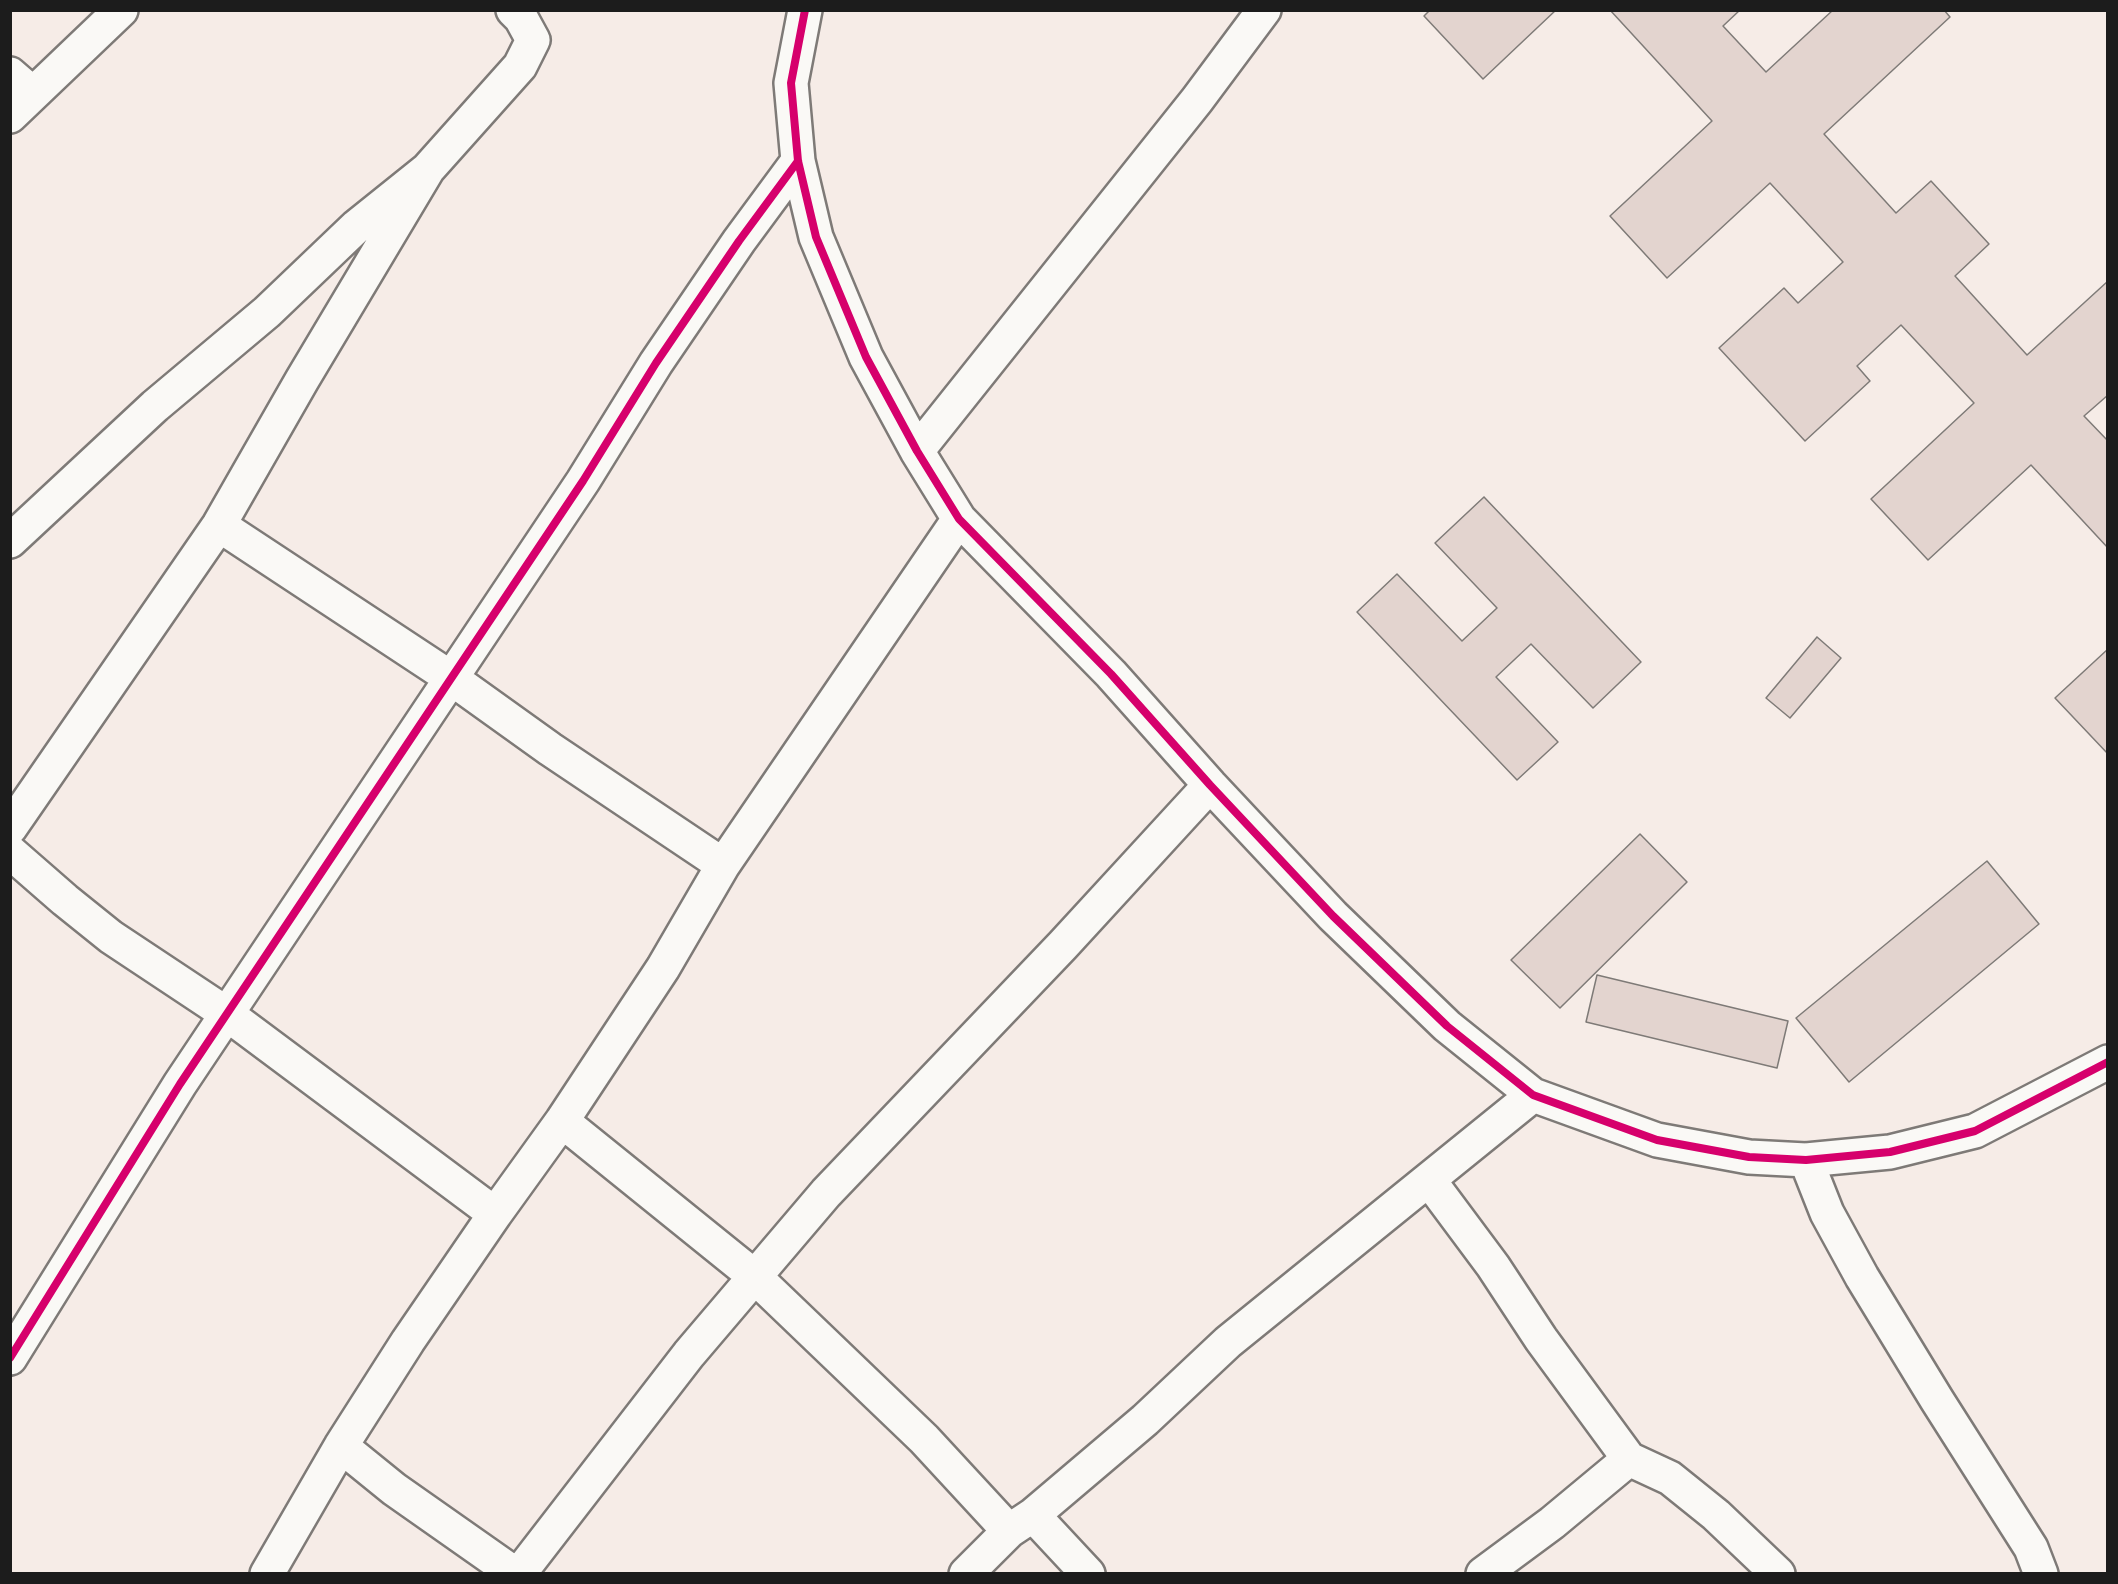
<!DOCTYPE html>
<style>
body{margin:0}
#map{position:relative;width:2118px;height:1584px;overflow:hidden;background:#f6ece7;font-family:"Comic Neue",sans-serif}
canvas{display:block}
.frame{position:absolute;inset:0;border:12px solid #1c1c1c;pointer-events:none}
</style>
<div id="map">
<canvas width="2118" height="1584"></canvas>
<div class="frame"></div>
</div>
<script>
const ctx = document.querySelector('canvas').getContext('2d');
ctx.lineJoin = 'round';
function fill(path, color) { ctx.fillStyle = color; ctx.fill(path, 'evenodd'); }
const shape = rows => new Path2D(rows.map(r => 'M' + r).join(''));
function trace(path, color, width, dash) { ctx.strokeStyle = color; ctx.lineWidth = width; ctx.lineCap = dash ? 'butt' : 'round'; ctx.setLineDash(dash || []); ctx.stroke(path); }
const building = shape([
 [1430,10,1556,10,1483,79,1424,16,1430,10],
 [1610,10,1740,10,1723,26,1766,72,1833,10,1944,10,1950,17,1824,134,1896,213,1931,181,1989,244,1955,276,2027,355,2108,281,2108,395,2084,416,2108,441,2108,548,2031,465,1928,560,1871,499,1974,403,1901,325,1857,366,1870,381,1805,441,1719,348,1784,288,1798,303,1843,262,1770,183,1667,278,1610,216,1712,121,1610,10],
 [1484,497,1641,662,1593,708,1531,644,1496,677,1558,742,1517,780,1357,612,1397,574,1462,641,1497,608,1435,543,1484,497],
 [1817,637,1841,658,1790,718,1766,698,1817,637],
 [2108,649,2108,754,2055,698,2108,649],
 [1640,834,1687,882,1560,1008,1511,960,1640,834],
 [1987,861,2039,924,1849,1082,1796,1018,1987,861],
 [1597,975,1788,1021,1777,1068,1586,1022,1597,975]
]);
fill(building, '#e3d4cf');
trace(building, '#7e7a77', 1.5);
const minor = shape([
 [805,10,791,83,798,161,816,237,866,357,917,451,959,519,1111,674,1210,785,1333,916,1447,1026,1533,1095,1657,1140,1749,1157,1806,1160,1890,1152,1975,1131,2108,1062],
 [10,74,33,94],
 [10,116,121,10],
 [917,451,1197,100,1264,10],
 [219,525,451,678,550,749,723,865],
 [10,541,155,406,267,312,357,226,428,169,520,66,533,40,521,18,513,10],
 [10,828,219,525,302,380,428,169],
 [10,852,65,900,111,937,227,1014,495,1214],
 [562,1121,754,1276,924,1439,1009,1531],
 [1806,1160,1827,1213,1862,1277,1937,1400,2031,1548,2041,1574],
 [1429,1180,1493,1266,1541,1339,1629,1459,1670,1478,1716,1515,1778,1574],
 [10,1358,180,1084,583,481,656,363,739,241,798,161],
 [341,1446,394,1489,515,1574],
 [1033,1515,1088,1574],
 [267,1574,341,1446,408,1341,495,1214,562,1121,663,968,723,865,959,519],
 [519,1574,689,1354,826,1193,1063,945,1210,785],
 [966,1574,1009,1531,1033,1515,1145,1420,1228,1342,1533,1095],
 [1483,1574,1552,1523,1629,1459]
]);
trace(minor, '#7e7a77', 38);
trace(minor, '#faf9f6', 33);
trace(shape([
 [805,10,791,83,798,161,816,237,866,357,917,451,959,519,1111,674,1210,785,1333,916,1447,1026,1533,1095,1657,1140,1749,1157,1806,1160,1890,1152,1975,1131,2108,1062],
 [10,1358,180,1084,583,481,656,363,739,241,798,161]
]), '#d6006c', 8);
</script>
